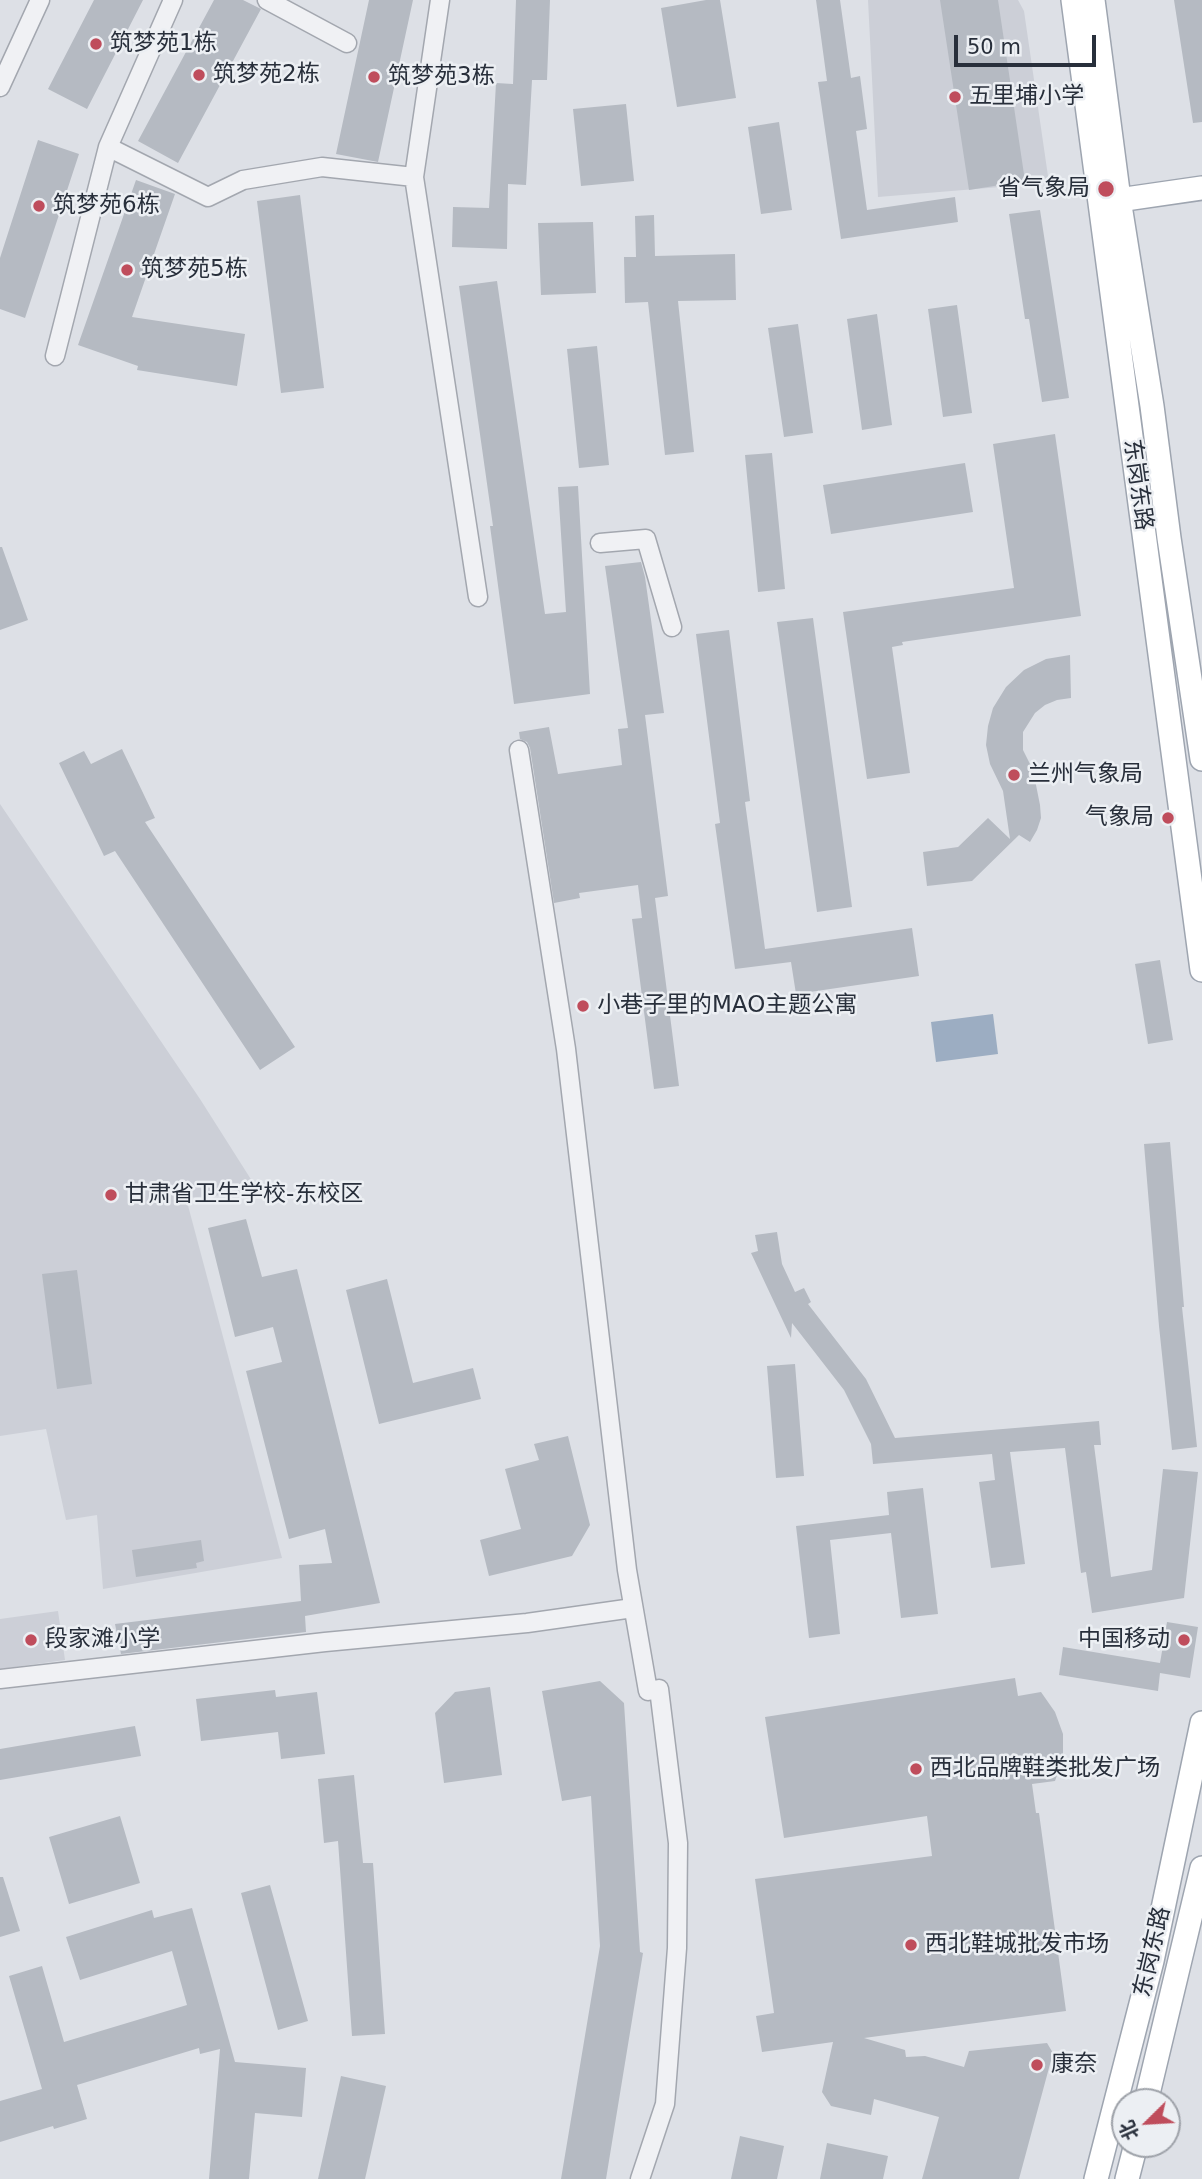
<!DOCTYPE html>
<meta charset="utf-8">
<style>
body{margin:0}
#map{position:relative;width:1202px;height:2179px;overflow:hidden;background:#dde0e6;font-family:"DejaVu Sans","Noto Sans SC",sans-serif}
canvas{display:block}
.north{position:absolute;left:1111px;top:2088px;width:70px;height:70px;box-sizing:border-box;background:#eceff3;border:2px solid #9ea2a9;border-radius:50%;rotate:246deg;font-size:19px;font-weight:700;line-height:28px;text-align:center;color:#282f3b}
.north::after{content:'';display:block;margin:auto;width:24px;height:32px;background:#bf4d5c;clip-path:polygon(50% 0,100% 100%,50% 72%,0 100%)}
.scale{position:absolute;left:954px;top:35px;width:142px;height:32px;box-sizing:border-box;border:4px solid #282f3b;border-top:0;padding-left:9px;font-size:21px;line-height:24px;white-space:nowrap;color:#282f3b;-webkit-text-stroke:5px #eceff3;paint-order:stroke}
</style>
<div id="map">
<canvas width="1202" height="2179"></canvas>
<div class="north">北</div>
<div class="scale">50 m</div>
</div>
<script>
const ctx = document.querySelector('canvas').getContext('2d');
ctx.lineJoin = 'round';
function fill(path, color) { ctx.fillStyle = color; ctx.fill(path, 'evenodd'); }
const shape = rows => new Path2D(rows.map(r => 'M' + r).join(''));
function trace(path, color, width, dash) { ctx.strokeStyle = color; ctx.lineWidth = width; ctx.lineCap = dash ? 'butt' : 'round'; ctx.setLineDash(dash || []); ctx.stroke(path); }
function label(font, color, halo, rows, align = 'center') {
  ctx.font = font + ' "DejaVu Sans","Noto Sans SC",sans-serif'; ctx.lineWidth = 5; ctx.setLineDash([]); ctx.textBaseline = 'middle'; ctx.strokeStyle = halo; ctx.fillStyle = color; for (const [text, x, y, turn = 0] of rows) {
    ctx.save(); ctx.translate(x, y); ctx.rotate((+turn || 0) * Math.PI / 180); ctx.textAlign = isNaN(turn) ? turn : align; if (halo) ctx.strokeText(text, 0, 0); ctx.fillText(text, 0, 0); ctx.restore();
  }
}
fill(shape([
 [868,0,1018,0,1024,11,1049,183,878,197],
 [0,804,200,1099,259,1192,186,1198,282,1558,103,1589,97,1515,66,1520,46,1429,0,1436],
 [58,1611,65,1660,0,1669,0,1619]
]), '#cccfd7');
fill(shape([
 [993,1014,998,1054,936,1062,931,1022]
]), '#9cadc2');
fill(shape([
 [94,0,143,0,87,109,48,89],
 [214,0,243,0,261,9,178,163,138,141],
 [369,0,413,0,378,162,336,154],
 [516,0,550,0,547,80,532,80,526,185,508,184,507,249,452,247,453,207,489,208,496,83,513,84],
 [706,0,720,0,736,98,677,107,661,8],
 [816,0,840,0,851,78,860,76,867,129,856,131,867,210,955,197,958,222,841,239,818,82,827,81],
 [940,0,998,0,1025,181,969,190],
 [1174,0,1202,0,1202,122,1193,123],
 [626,104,634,181,581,186,573,109],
 [779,122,792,210,761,214,748,127],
 [38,140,79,154,25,318,0,309,0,258],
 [136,180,175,194,132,317,245,334,237,386,137,370,138,366,78,345],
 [300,195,324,388,281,393,257,201],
 [1040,210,1069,398,1042,402,1029,319,1025,319,1009,214],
 [654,215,655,256,735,254,736,300,678,301,694,452,665,455,648,302,625,303,624,257,636,257,635,216],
 [593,222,596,293,541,295,538,223],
 [497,281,545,614,566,612,558,487,578,486,590,694,514,704,490,526,493,526,459,286],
 [957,305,972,413,943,417,928,309],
 [877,314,892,425,862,430,847,319],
 [798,324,813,433,784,437,768,328],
 [597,346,609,465,579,468,567,349],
 [1055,434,1081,616,902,642,903,645,892,647,910,773,867,779,843,612,1014,588,993,444],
 [772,453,785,589,758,592,745,455],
 [965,463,973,512,831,534,823,485],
 [0,547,2,547,28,620,0,630],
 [641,562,645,577,664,713,645,715,668,896,655,898,679,1086,654,1089,632,919,642,918,638,885,579,893,580,898,554,903,530,748,527,742,520,739,519,732,549,727,558,774,622,765,618,729,628,728,605,566],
 [813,618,852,907,817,912,777,622],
 [729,630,750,801,745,802,765,949,912,928,919,976,796,994,791,962,735,969,715,824,720,823,696,634],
 [1070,655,1071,698,1057,700,1045,705,1035,713,1023,732,1023,750,1033,770,1040,805,1041,818,1037,830,1030,842,1019,835,972,881,927,886,923,852,958,847,988,818,1010,839,1003,791,990,764,986,745,988,726,993,708,1006,687,1024,670,1046,659],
 [122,749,155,818,145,822,295,1047,260,1070,115,851,104,856,59,763,84,751,91,764],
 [1160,960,1173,1040,1148,1044,1135,964],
 [1170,1142,1184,1307,1182,1307,1197,1447,1172,1450,1159,1326,1144,1144],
 [246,1219,262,1277,297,1269,380,1603,305,1616,306,1632,121,1654,115,1624,301,1601,299,1565,332,1563,325,1529,289,1539,246,1371,282,1362,273,1327,235,1337,208,1228],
 [777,1232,782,1264,795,1292,804,1288,811,1302,808,1304,866,1379,895,1438,1099,1421,1101,1445,1094,1445,1111,1577,1152,1570,1163,1469,1198,1472,1184,1598,1092,1613,1086,1572,1081,1573,1065,1448,1010,1452,1025,1564,991,1568,979,1482,995,1480,992,1454,873,1464,871,1444,844,1390,792,1323,791,1338,751,1253,758,1251,755,1235],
 [77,1270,92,1384,57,1389,42,1274],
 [387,1279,413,1383,473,1368,481,1399,379,1424,346,1290],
 [795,1364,804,1476,776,1478,767,1366],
 [568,1436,590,1525,572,1556,489,1576,480,1540,521,1529,505,1469,539,1460,534,1444],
 [923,1488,938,1614,901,1618,891,1533,830,1540,840,1634,809,1638,796,1526,889,1515,887,1492],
 [201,1540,204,1561,196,1563,197,1568,136,1577,132,1550],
 [1167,1622,1198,1627,1190,1678,1160,1673,1158,1691,1059,1675,1063,1647,1160,1663],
 [1015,1678,1018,1696,1041,1692,1055,1712,1063,1734,1063,1758,1055,1781,1032,1784,1036,1813,1039,1813,1066,2011,864,2038,905,2050,906,2057,925,2056,964,2067,969,2051,1047,2043,1053,2053,1019,2179,922,2179,939,2117,874,2099,871,2115,831,2106,822,2092,833,2042,762,2052,756,2016,774,2013,755,1879,932,1856,927,1816,784,1838,765,1717],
 [600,1681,624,1703,640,1952,643,1953,606,2179,561,2179,600,1946,591,1796,562,1801,542,1691],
 [490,1687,502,1775,444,1783,435,1713,455,1692],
 [275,1690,276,1697,317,1692,325,1754,281,1759,278,1732,201,1741,196,1699],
 [135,1726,141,1756,0,1780,0,1749],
 [354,1775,363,1863,373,1863,385,2034,352,2036,338,1841,324,1843,318,1779],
 [120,1816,140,1883,69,1904,49,1837],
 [0,1877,3,1877,20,1931,0,1937],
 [270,1885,308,2021,278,2030,241,1893],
 [192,1908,235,2062,306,2068,302,2117,255,2113,249,2179,209,2179,220,2049,200,2054,199,2048,77,2085,87,2119,54,2129,53,2126,0,2142,0,2101,42,2089,9,1976,42,1966,64,2042,187,2005,172,1951,80,1980,66,1937,152,1910,154,1918],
 [341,2076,386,2086,365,2179,318,2179],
 [740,2136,784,2146,777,2179,731,2179],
 [827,2143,888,2156,883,2179,820,2179]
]), '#b5bac2');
const minor = shape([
 [267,0,347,43],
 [440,0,414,177,478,597],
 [0,87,40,0],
 [108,147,208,197,243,180,322,167,414,177],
 [55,356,108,147,173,0],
 [600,543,646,539,672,627],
 [519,750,566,1049,627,1570,648,1691,659,1689,678,1843,677,1948,665,2104,640,2179],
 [0,1679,325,1642,527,1623,633,1608]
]);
const major = shape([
 [1073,0,1202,970],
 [1093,0,1119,199,1152,406,1169,538,1202,759],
 [1105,202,1202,188],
 [1146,2102,1202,1868],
 [1096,2179,1152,1961,1202,1723],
 [1127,2179,1136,2144]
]);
trace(minor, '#a3a7af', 21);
trace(major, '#9ea5b0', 26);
trace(minor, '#f0f1f4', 18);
trace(major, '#fff', 23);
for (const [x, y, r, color] of [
 [96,44,7,"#bf4d5c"],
 [199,75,7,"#bf4d5c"],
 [374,77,7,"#bf4d5c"],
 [955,97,7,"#bf4d5c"],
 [1106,189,9,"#bf4d5c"],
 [39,206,7,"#bf4d5c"],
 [127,270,7,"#bf4d5c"],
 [1014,775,7,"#bf4d5c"],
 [1168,818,7,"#bf4d5c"],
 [583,1006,7,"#bf4d5c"],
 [111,1195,7,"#bf4d5c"],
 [31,1640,7,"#bf4d5c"],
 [1184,1640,7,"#bf4d5c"],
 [916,1769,7,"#bf4d5c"],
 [911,1945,7,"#bf4d5c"],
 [1037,2065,7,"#bf4d5c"]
]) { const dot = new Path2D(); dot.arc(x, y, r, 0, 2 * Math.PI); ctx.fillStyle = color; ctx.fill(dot); trace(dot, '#eceff3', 2.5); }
label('23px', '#282f3b', '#eceff3', [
 ["筑梦苑1栋",110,44],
 ["筑梦苑2栋",213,75],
 ["筑梦苑3栋",388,77],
 ["五里埔小学",969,97],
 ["省气象局",1090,189,"right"],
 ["筑梦苑6栋",53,206],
 ["筑梦苑5栋",141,270],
 ["兰州气象局",1028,775],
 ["气象局",1154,818,"right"],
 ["小巷子里的MAO主题公寓",597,1006],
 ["甘肃省卫生学校-东校区",125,1195],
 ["段家滩小学",45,1640],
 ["中国移动",1170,1640,"right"],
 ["西北品牌鞋类批发广场",930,1769],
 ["西北鞋城批发市场",925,1945],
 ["康奈",1051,2065]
], 'left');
label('23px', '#282f3b', '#eceff3', [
 ["东岗东路",1137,485,82],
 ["东岗东路",1153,1952,-77]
]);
</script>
